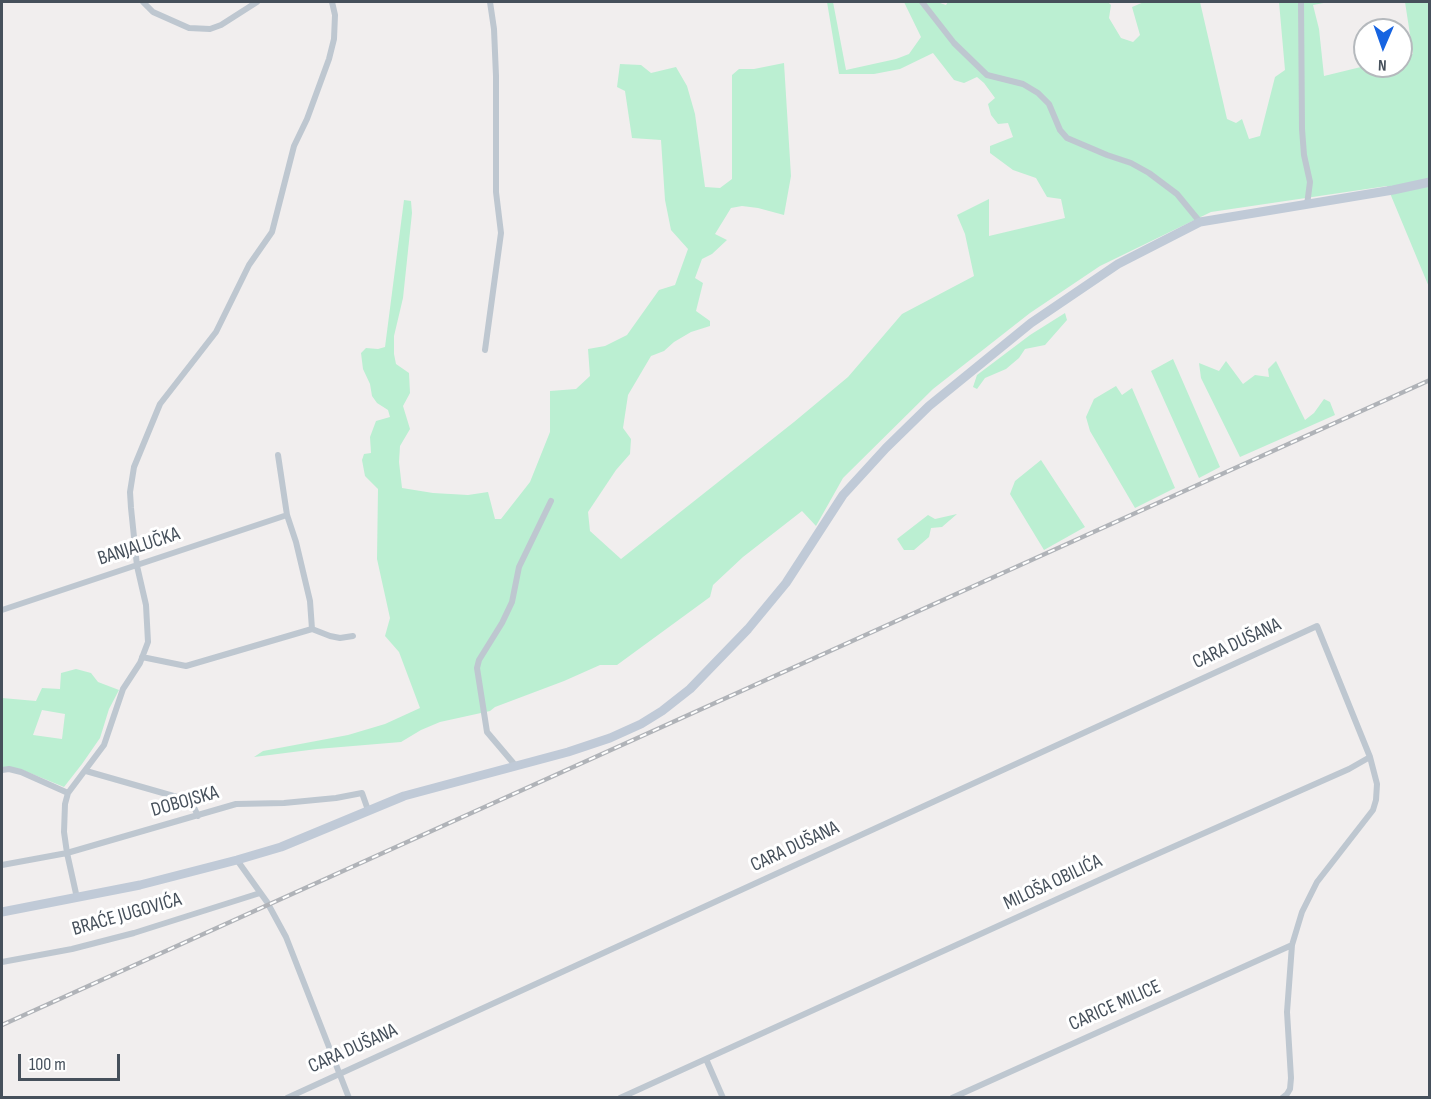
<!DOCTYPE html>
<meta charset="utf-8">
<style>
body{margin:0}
#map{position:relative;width:1431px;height:1099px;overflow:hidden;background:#f1eeee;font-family:"Sofia Sans Condensed",sans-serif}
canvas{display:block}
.frame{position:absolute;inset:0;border:3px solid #46505b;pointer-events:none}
.north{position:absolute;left:1353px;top:18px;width:60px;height:60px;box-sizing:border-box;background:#fff;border:2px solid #b5b9bd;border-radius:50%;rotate:182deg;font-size:16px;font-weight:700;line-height:24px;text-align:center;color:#46505b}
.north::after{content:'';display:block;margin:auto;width:21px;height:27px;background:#1764e1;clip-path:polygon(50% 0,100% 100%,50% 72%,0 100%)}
.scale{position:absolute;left:18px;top:1054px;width:102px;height:27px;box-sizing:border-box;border:3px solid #46505b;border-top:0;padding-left:8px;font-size:18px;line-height:21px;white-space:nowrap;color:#46505b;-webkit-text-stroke:4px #fff;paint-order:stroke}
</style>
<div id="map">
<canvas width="1431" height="1099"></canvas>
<div class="frame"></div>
<div class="north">N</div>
<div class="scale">100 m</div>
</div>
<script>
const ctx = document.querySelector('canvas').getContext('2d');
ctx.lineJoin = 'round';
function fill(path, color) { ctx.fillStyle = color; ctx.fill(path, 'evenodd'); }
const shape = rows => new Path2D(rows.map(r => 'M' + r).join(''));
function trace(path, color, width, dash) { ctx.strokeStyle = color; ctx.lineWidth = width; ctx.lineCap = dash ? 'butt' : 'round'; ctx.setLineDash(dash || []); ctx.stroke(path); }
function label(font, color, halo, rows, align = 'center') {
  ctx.font = font + ' "Sofia Sans Condensed",sans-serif'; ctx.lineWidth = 6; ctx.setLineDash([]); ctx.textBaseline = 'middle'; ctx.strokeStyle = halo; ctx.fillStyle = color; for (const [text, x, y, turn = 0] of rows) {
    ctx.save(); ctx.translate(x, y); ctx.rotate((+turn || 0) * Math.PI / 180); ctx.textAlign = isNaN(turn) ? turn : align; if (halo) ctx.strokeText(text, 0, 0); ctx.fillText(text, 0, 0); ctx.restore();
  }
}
fill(shape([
 [827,2,833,2,846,70,896,59,909,54,921,37,904,2,937,2,946,5,948,2,1108,2,1111,5,1109,18,1121,38,1133,42,1140,35,1132,7,1144,2,1200,2,1227,119,1236,123,1242,119,1249,139,1260,136,1275,77,1285,70,1279,2,1329,2,1313,5,1319,29,1324,76,1365,66,1401,66,1401,57,1413,54,1405,2,1429,2,1429,287,1387,186,1211,212,1100,266,1030,313,933,389,843,478,816,526,802,511,743,557,713,585,710,597,617,665,600,665,564,681,495,707,490,711,440,722,421,730,401,742,317,749,254,757,263,751,348,735,385,724,420,708,399,652,385,636,390,618,377,559,378,489,365,476,362,460,364,454,371,453,370,437,376,421,390,417,388,410,377,403,372,396,370,384,363,369,361,353,366,348,378,349,385,347,404,200,411,201,412,213,403,298,394,336,394,354,396,364,409,373,410,393,403,406,410,429,400,446,399,462,402,488,433,493,468,495,488,492,495,519,501,519,530,482,550,432,550,391,576,389,590,376,588,349,605,346,627,335,659,290,675,285,688,249,671,230,665,200,661,140,632,138,625,91,617,87,620,64,641,65,651,73,676,67,687,86,695,114,705,187,720,188,732,179,732,75,739,69,754,69,784,63,791,176,784,215,758,208,742,206,731,208,715,234,727,240,712,254,702,259,695,278,703,283,696,311,710,321,710,326,691,332,674,342,664,351,651,356,628,395,623,428,631,439,630,454,616,470,588,512,590,531,621,559,794,422,848,377,902,314,974,276,965,234,957,215,989,199,989,236,1065,218,1061,199,1047,197,1036,178,1013,170,990,153,990,146,1013,137,1008,123,998,124,991,115,988,104,995,98,984,83,977,77,964,83,954,80,933,53,900,69,874,74,839,74],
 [1065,313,1067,320,1045,345,1025,349,1019,358,1006,369,985,378,977,389,973,387,977,375,1030,335],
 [1173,359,1220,467,1199,478,1151,371],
 [1226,361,1243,384,1255,375,1269,377,1268,369,1276,361,1305,420,1314,413,1324,399,1330,402,1335,415,1240,457,1201,378,1199,363,1219,371],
 [1116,386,1122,395,1132,388,1175,488,1135,508,1090,431,1086,417,1094,399],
 [1041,460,1085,527,1044,550,1010,494,1015,481],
 [957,514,942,527,931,528,929,537,914,550,904,550,897,539,928,515,935,519],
 [76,669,91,673,98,682,119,690,109,709,100,738,82,764,64,787,20,769,2,767,2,698,36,701,42,688,60,689,61,673],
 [42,710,65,714,62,739,33,735]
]), '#bbefd2');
trace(shape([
 [143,2,153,12,189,28,210,29,221,25,257,2],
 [922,2,954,43,987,75,1023,84,1038,93,1049,104,1060,130,1067,138,1107,155,1131,163,1149,173,1177,194,1200,222],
 [1301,2,1302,129,1304,155,1310,182,1307,205],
 [485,350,501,233,496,192,496,76,494,29,490,2],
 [2,610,287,515],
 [312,629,330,636,340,638,353,636],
 [142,657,186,666,312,629,310,601,296,542,287,515,278,455],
 [515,765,487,732,477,668,479,660,502,623,512,602,519,567,551,501],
 [2,770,9,769,21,772,68,793],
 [86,771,191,801,198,816],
 [237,860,267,902,286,937,349,1098],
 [2,865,67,853,236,804,284,803,336,798,362,793,368,810],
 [77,898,67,853,64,832,65,804,68,793,104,745,123,689,140,663,148,642,146,605,137,566,131,508,130,492,134,467,160,404,216,332,249,265,272,232,294,146,307,119,329,59,334,39,335,15,332,2],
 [2,962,72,949,134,933,260,893],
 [706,1059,723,1098],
 [287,1098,1317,626,1370,757,1349,769,1130,866,620,1098],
 [952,1098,1292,945],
 [1282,1098,1287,1094,1290,1089,1291,1078,1287,1012,1292,945,1302,912,1317,882,1373,810,1376,800,1377,784,1370,757]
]), '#bec7d0', 6);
trace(shape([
 [2,912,140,885,237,860,281,847,404,796,568,752,610,738,641,724,662,711,690,689,748,629,786,583,843,495,886,448,929,406,1031,323,1118,264,1200,222,1393,190,1430,182]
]), '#c0cad7', 9);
const rail = shape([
 [2,1025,1430,380]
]);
trace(rail, '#b0b3b8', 4.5);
trace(rail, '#fff', 2, [7]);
label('20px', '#46505b', '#fff', [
 ["BANJALUČKA",139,547,-18],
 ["CARA DUŠANA",1237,644,-25],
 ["DOBOJSKA",185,802,-16],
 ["CARA DUŠANA",795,847,-25],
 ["MILOŠA OBILIĆA",1053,883,-25],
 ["BRAĆE JUGOVIĆA",127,915,-16],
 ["CARICE MILICE",1115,1006,-24],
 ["CARA DUŠANA",353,1049,-24]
]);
</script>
